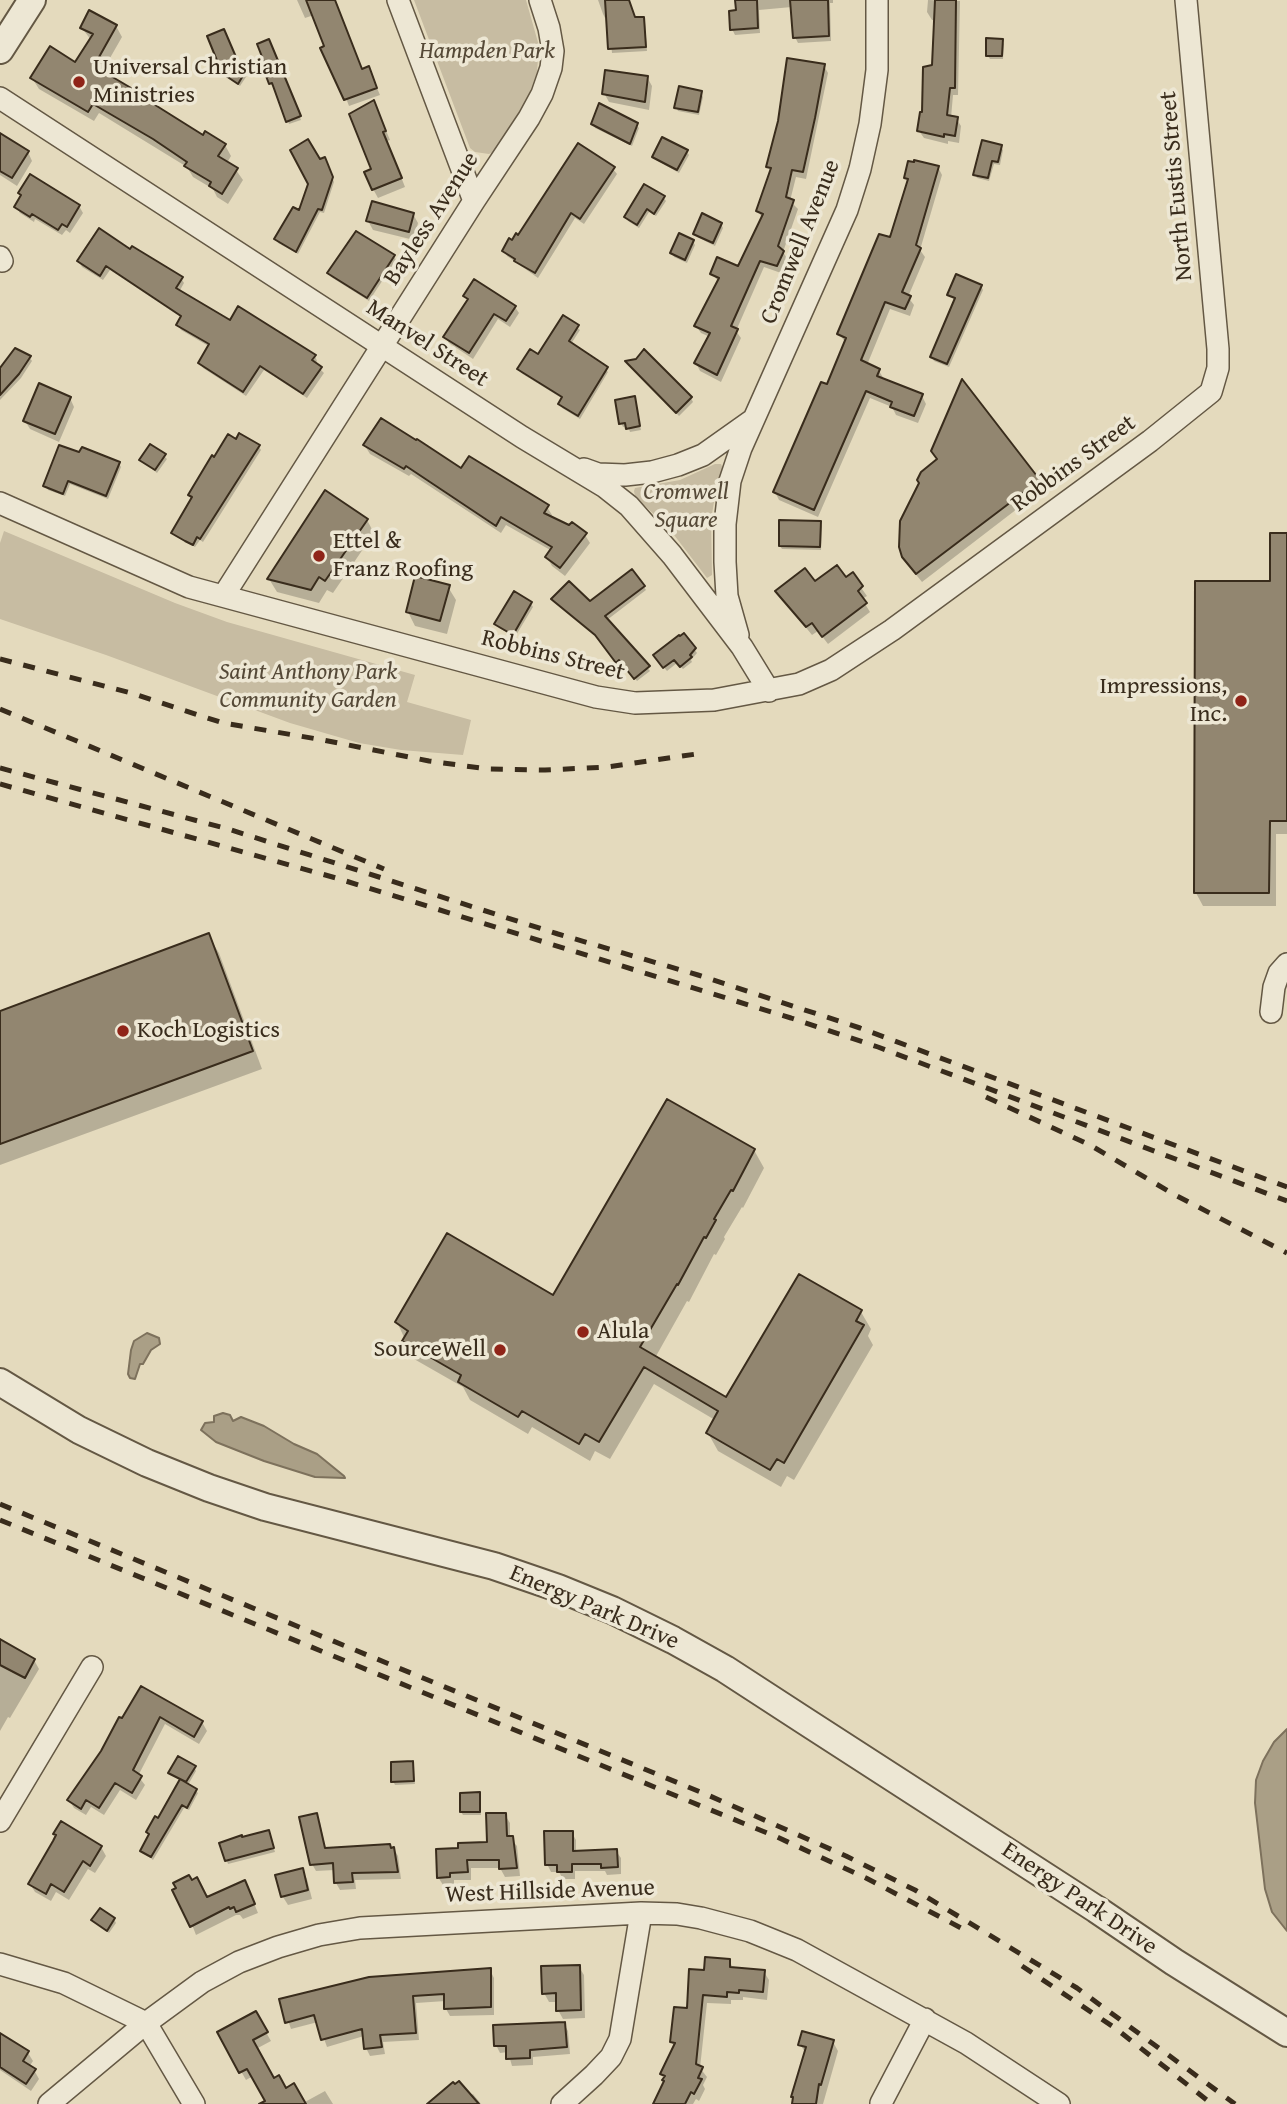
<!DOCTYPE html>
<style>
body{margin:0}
canvas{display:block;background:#e4dabd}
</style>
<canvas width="1287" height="2104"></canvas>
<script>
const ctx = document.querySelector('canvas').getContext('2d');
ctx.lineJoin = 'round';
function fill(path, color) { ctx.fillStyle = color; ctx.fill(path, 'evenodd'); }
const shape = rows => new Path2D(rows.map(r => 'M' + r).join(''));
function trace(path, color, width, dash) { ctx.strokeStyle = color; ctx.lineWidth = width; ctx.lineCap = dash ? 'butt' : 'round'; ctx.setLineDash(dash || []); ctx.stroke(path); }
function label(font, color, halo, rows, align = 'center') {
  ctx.font = font + ' "Gentium Book Plus",serif'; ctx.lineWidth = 7; ctx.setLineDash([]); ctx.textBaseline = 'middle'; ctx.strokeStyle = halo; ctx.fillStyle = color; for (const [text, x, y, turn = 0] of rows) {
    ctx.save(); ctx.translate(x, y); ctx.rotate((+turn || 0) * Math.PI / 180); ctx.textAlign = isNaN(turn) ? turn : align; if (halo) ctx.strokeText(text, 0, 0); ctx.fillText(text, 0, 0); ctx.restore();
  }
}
fill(shape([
 [414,0,526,0,539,46,537,72,528,97,495,151,489,154,475,152,470,148],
 [715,464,721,464,723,469,715,496,711,520,712,575,707,578,671,531,635,496,634,491,635,488,680,480],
 [4,531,175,603,227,622,415,675,407,702,471,720,463,755,401,750,359,743,290,723,106,655,0,619,0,543]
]), '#c7bca2');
const water = shape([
 [147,1333,159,1338,160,1344,151,1350,143,1364,140,1364,135,1379,130,1378,128,1374,131,1350,134,1341,147,1333],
 [223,1413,230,1415,233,1421,241,1417,264,1426,294,1444,317,1454,344,1476,345,1478,315,1477,264,1461,216,1442,201,1430,205,1423,214,1422,214,1416,223,1413],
 [1287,1729,1287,1931,1272,1912,1265,1889,1255,1803,1256,1780,1263,1761,1274,1742,1287,1729]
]);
fill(water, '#aa9f86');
trace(water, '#7d715c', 2);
fill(shape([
 [297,0,335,0,363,71,372,76,380,95,349,106,314,15,305,18],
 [598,0,628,0,635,19,643,18,645,22,647,51,612,53,608,17,605,18,603,14],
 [736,0,833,0,833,3,830,3,831,41,798,43,795,37,792,7,759,10,760,33,735,35,732,29,738,12],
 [928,0,960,1,958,95,953,95,951,118,956,118,961,126,959,143,948,141,948,144,924,138,919,131,934,67,936,20,932,20,927,12],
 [116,26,122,37,102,72,152,102,155,107,204,137,225,145,231,156,227,163,236,170,243,180,228,204,217,197,213,189,193,177,187,167,99,113,94,121,39,89,32,78,76,65,91,40,82,28],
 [226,35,236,63,248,74,240,86,216,68,220,63],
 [268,41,301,120,289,124,275,86,273,87,271,83],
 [1002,41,1004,44,1003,59,990,59,987,55],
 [824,66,828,73,806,179,796,177,790,201,798,209,783,252,788,260,781,273,764,267,736,331,741,338,721,382,700,371,696,363,710,337,701,333,696,326,719,282,712,274,739,269,762,218,758,211,772,173,768,167],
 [647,77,652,86,649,110,609,102,604,93],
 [701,93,703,97,699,115,678,111,676,107],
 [374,102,390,140,387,141,405,187,378,198,373,189],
 [593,124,636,125,639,128,632,146,595,128],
 [0,135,28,152,32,161,17,186,0,175],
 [1001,147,1003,150,1000,165,994,164,989,181,977,178,975,174],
 [686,151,689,155,679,173,656,160,654,157],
 [319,161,326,162,334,182,324,213,320,212,298,254,278,243,276,239,300,213],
 [938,167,942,175,920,250,925,257,908,297,914,305,910,316,890,309,867,365,879,371,884,379,922,396,926,404,918,423,896,415,892,407,870,398,818,517,779,500,775,492,828,387,846,343,839,334,891,239,909,183,905,178],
 [613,169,617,174,584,224,575,218,538,278,507,256,504,251,513,243],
 [20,193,79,206,83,213,70,233,66,230,62,235,35,219,34,222,20,213,16,207,22,197],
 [663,197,666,201,656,216,649,212,639,228,628,221,626,217],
 [413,214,418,223,414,240,373,230,368,221],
 [721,224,723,228,715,246,697,237,695,234],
 [693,242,695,245,687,263,674,257,672,253],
 [131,251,181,278,184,283,179,292,230,323,315,356,317,361,315,364,324,373,307,398,264,370,246,396,203,368,200,363,210,347,181,330,178,325,182,318,110,270,103,280,82,267,79,262],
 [394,256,396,260,369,301,331,277,329,273],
 [981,286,983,290,949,367,934,361,932,357,956,300,949,295],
 [465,296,515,307,519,313,510,327,498,319,473,359,449,343,445,337,469,302],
 [564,317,580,330,571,344,608,372,580,419,562,408,560,404,563,399,521,373,519,369,539,357],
 [15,350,30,358,32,361,21,378,0,400,0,371],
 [627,362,691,398,693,402,679,416],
 [70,398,74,407,59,442,30,429,25,421],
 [634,398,641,430,630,432,628,426,623,427,621,423],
 [237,441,259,447,261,450,203,542,200,540,195,547,175,536,173,533,193,500,190,495,215,459],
 [365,446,462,470,547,507,552,515,551,518,585,535,590,543,565,576,552,566,547,557,552,551,506,525,501,533,411,474,409,476,370,454],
 [164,456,167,459,157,473,141,460],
 [119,464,121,467,108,499,70,484,65,496,48,490,45,486],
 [1039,481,1043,489,922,582,909,566,903,557],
 [367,520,374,533,333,593,327,590,319,603,277,592,269,579],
 [820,522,822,526,821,550,782,549,780,546],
 [1287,535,1287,834,1276,834,1276,906,1203,906,1196,893,1272,583],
 [852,575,867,596,862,599,870,612,828,644,818,631,812,635,777,592,846,579],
 [448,587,456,600,447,634,415,626,408,612],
 [644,587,646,590,607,620,650,671,637,681,622,663,620,665,599,639,553,599,590,604],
 [531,604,533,607,515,637,499,628,497,624],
 [684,636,697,653,691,660,692,662,683,669,677,663,667,671,657,659],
 [208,935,219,953,262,1069,0,1165,0,1013],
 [754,1150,764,1168,743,1208,742,1207,724,1237,725,1239,716,1255,714,1254,689,1302,687,1301,655,1358,727,1400,861,1312,871,1329,868,1336,873,1345,794,1480,787,1476,781,1487,718,1451,708,1433,715,1420,654,1384,610,1459,595,1451,590,1461,532,1427,528,1434,470,1400,463,1387,414,1359,397,1322,554,1298],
 [0,1649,34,1660,39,1669,10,1718,8,1717,0,1731],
 [141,1688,202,1722,207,1731,199,1744,165,1724,138,1776,145,1785,136,1800,120,1790,104,1815,91,1807,86,1815,74,1808,69,1800],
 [412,1763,415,1784,395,1785,393,1781],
 [194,1767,196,1771,188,1785,198,1793,189,1810,184,1808,153,1860,142,1851,150,1836,148,1832,159,1820,181,1781,170,1773],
 [479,1794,481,1815,463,1815,461,1812],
 [316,1815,320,1822,326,1850,394,1849,398,1856,401,1879,355,1880,356,1889,340,1890,336,1883,335,1870,316,1871,312,1864],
 [505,1815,510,1823,510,1838,517,1846,520,1876,505,1877,500,1868,471,1868,471,1880,454,1880,454,1884,443,1885,438,1877,460,1850,489,1844],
 [572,1833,576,1840,576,1853,616,1851,621,1858,621,1874,607,1875,605,1871,575,1871,575,1879,563,1879,559,1872,551,1872,547,1864],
 [55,1834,101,1847,106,1856,95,1873,88,1869,69,1900,56,1892,51,1901,35,1892,30,1884,57,1837],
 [270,1836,275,1852,228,1864,221,1844],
 [302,1870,307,1879,312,1899,288,1905,283,1897,277,1876],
 [178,1889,206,1899,249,1891,258,1913,243,1919,240,1915,236,1915,196,1935],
 [114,1919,116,1923,109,1933,94,1920],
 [729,1961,734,1969,764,1972,769,1980,767,2000,743,1997,743,2000,731,2000,731,2004,707,2003,700,2068,707,2077,703,2085,705,2089,699,2101,696,2099,693,2104,658,2104,665,2079,662,2074,675,2047,671,2042,706,1972],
 [579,1967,584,1975,585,2018,563,2019,558,2010,558,2002,549,2002,544,1993],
 [490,1970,494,1978,494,2015,450,2016,446,2009,446,2001,416,2003,419,2040,383,2042,385,2054,370,2056,366,2048,364,2036,327,2047,318,2022,291,2029,281,2000],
 [255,2013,271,2041,256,2049,274,2080,303,2103,325,2091,333,2104,269,2104,253,2076,246,2080,219,2033],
 [564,2024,568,2031,570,2054,533,2057,533,2065,512,2066,508,2052,500,2053,496,2045],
 [0,2036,28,2053,33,2061,29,2067,34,2070,39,2079,31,2091,0,2070],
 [833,2042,838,2051,823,2104,794,2104,793,2097,806,2054,800,2044],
 [455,2087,470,2096,473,2094,481,2104,440,2104]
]), '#0003');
const building = shape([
 [306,0,335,0,362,69,369,66,377,88,344,100,320,48,324,46,306,0],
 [605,0,629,0,635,17,644,17,646,47,608,49,605,0],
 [735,0,757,0,758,28,730,30,729,11,736,10,735,0],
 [790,0,828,0,829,36,793,38,790,0],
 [935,0,956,0,955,88,950,88,947,115,958,117,955,136,944,134,944,137,917,131,920,112,922,112,923,67,932,65,935,0],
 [89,10,117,25,94,66,153,101,152,103,203,135,205,131,226,144,218,156,238,168,222,194,209,186,211,182,184,166,187,162,153,139,93,104,88,112,30,78,50,46,75,62,93,34,80,28,89,10],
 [224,29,236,57,234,60,247,69,238,84,214,68,218,63,207,36,224,29],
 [986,38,1003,39,1002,56,986,56,986,38],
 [269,39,301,116,286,122,272,83,269,84,263,68,266,67,257,44,269,39],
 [787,58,825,64,815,118,803,172,792,170,786,197,794,200,778,246,784,251,777,266,760,261,731,326,738,329,717,375,694,363,710,333,694,326,719,278,710,274,717,257,738,266,763,214,756,211,771,168,766,167,778,121,787,58],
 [605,70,648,76,645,102,602,94,605,70],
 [679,86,702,91,698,112,674,108,679,86],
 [374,100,386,131,383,132,402,178,372,190,364,172,371,169,349,114,374,100],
 [599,103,638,123,630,144,591,124,599,103],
 [0,133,29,151,12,178,0,171,0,133],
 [662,137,688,150,677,170,652,157,662,137],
 [308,139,320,159,325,157,333,177,322,210,318,209,296,252,274,239,293,207,299,210,308,184,290,150,308,139],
 [982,140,1002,145,998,162,992,161,988,178,973,175,982,140],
 [578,143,615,167,580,219,571,213,535,273,514,261,515,259,502,251,509,238,512,240,516,233,518,235,578,143],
 [914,160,939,166,916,245,921,248,902,292,911,296,905,309,885,302,861,360,880,369,877,376,923,394,914,416,890,407,892,402,866,391,814,510,773,492,821,382,827,384,846,338,837,334,879,234,890,237,908,179,904,178,908,161,914,162,914,160],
 [30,174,80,205,67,227,62,224,58,230,32,214,30,217,14,207,21,195,18,193,30,174],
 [644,184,665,196,654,214,647,209,637,225,624,217,644,184],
 [372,201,414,213,409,232,366,221,372,201],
 [702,213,722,223,713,243,693,234,702,213],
 [99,228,130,249,132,246,183,277,176,288,230,320,238,306,316,355,312,360,322,367,303,394,260,366,243,392,198,363,209,344,176,325,181,316,106,266,100,276,77,261,99,228],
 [356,231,395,255,367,298,327,273,356,231],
 [679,233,694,240,685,260,670,253,679,233],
 [956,274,982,285,947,364,930,357,955,298,947,295,956,274],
 [474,279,516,306,506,321,494,314,469,353,443,337,468,299,463,296,474,279],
 [563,315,579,325,569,341,608,367,578,416,558,404,562,397,517,369,530,349,538,354,563,315],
 [15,348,31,356,19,374,0,395,0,368,15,348],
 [644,349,692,397,676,413,625,361,636,359,644,349],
 [962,379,1040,480,916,574,902,557,899,547,900,521,919,483,917,480,921,472,937,459,931,451,962,379],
 [39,383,71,397,55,434,23,421,39,383],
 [635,396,640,426,626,429,625,423,619,424,615,400,635,396],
 [381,418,416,440,417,439,461,468,469,456,549,505,544,513,569,525,572,522,587,533,560,568,545,557,552,547,501,517,496,526,406,466,404,469,363,445,381,418],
 [239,433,260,445,200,539,197,537,193,545,185,541,171,533,192,497,188,495,212,455,214,457,228,434,236,439,239,433],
 [150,444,166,454,155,470,139,460,150,444],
 [59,445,79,452,82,447,120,462,106,496,68,481,63,494,43,486,59,445],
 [325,490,368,519,325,581,319,577,311,590,267,579,325,490],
 [779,520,821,521,820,547,779,546,779,520],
 [1270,533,1287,533,1287,821,1270,821,1269,893,1194,893,1195,581,1270,581,1270,533],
 [837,565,846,577,853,572,863,586,858,591,867,603,822,637,812,623,806,627,775,591,805,568,815,581,837,565],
 [632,569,645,586,605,616,650,666,634,679,619,660,616,663,595,635,551,599,569,581,590,601,632,569],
 [415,576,450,585,440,621,406,612,415,576],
 [514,591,532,602,513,635,494,624,514,591],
 [684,633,696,648,690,655,692,657,680,667,674,660,663,668,653,655,679,635,680,636,684,633],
 [209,933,253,1051,0,1144,0,1011,209,933],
 [667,1099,755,1149,733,1191,731,1190,714,1219,716,1220,706,1238,704,1237,678,1285,677,1284,640,1347,726,1397,799,1274,862,1310,856,1321,864,1325,784,1463,777,1459,770,1470,706,1433,718,1411,644,1367,599,1442,585,1434,579,1444,522,1411,518,1417,458,1382,461,1375,402,1341,408,1331,395,1322,447,1233,553,1295,667,1099],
 [0,1639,35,1659,25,1678,0,1665,0,1639],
 [141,1686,203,1721,194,1737,160,1717,133,1770,142,1776,132,1793,115,1783,99,1808,86,1800,81,1809,67,1800,101,1751,119,1717,122,1718,141,1686],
 [178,1756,196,1766,186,1782,168,1773,178,1756],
 [413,1761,414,1781,391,1782,391,1762,413,1761],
 [180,1779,197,1789,187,1808,182,1805,151,1857,140,1851,149,1834,146,1832,155,1816,158,1818,180,1779],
 [480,1792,480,1812,460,1812,460,1793,480,1792],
 [317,1813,325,1848,390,1844,391,1848,394,1847,398,1872,352,1873,353,1882,334,1883,333,1863,310,1865,299,1817,317,1813],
 [486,1813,506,1813,507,1836,513,1836,517,1868,499,1869,499,1860,467,1860,468,1872,450,1873,450,1877,437,1878,436,1849,458,1848,458,1843,487,1842,486,1813],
 [61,1821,102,1846,90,1866,83,1861,64,1892,51,1884,46,1894,28,1884,53,1841,56,1835,53,1834,61,1821],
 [269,1830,274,1848,225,1861,219,1843,242,1835,242,1837,269,1830],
 [544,1831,573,1831,573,1851,617,1849,618,1867,601,1868,601,1864,572,1864,572,1872,557,1872,557,1865,545,1865,544,1831],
 [303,1868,308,1890,281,1897,275,1875,303,1868],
 [189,1875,192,1880,197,1877,207,1897,245,1880,255,1904,236,1912,234,1907,230,1909,229,1907,190,1927,172,1890,176,1888,173,1883,189,1875],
 [100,1908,115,1918,107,1931,91,1920,100,1908],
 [705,1957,730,1959,730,1967,765,1970,763,1992,739,1990,739,1993,727,1992,727,1997,703,1995,696,2064,703,2067,698,2078,702,2079,694,2094,691,2092,685,2104,653,2104,664,2081,662,2080,665,2076,660,2074,675,2043,670,2042,674,2007,687,2008,689,1969,704,1970,705,1957],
 [580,1965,581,2010,556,2011,556,1993,542,1994,541,1966,580,1965],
 [491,1968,491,2007,444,2009,444,1994,413,1996,416,2033,380,2035,382,2047,364,2049,362,2029,321,2040,314,2015,285,2023,279,1999,369,1977,491,1968],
 [256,2011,268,2032,253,2040,274,2078,279,2075,286,2088,294,2083,306,2104,259,2104,265,2101,247,2069,239,2073,217,2032,256,2011],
 [565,2022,567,2047,530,2050,530,2058,506,2059,506,2046,494,2046,493,2025,565,2022],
 [802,2031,834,2040,821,2085,819,2084,816,2104,792,2104,793,2097,791,2097,806,2047,798,2045,802,2031],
 [0,2033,29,2051,23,2061,36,2069,26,2084,0,2067,0,2033],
 [459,2081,479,2104,427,2104,453,2082,455,2084,459,2081]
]);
fill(building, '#928670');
trace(building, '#392c1c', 2);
const minor = shape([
 [398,0,474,201],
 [0,98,522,437,605,487,629,506,672,555,742,647,769,691],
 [0,257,2,261],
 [584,469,598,474,625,475,652,472,678,465,703,455,751,421],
 [0,503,189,587,596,697,635,703,714,700,799,684,831,670,892,630,1150,441,1211,392,1218,368,1218,349,1186,0],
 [224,595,474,201,529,118,542,94,551,68,553,51,549,28,540,0],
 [738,635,727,596,725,562,725,524,730,481,741,448,847,210,860,169,870,124,877,70,877,0],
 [1271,1012,1274,987,1279,973,1287,964],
 [0,1821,92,1667],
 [0,1964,64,1983,146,2023,194,2104],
 [881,2103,925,2019],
 [49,2104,146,2023,202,1982,239,1962,278,1947,319,1935,360,1928,641,1913,677,1914,701,1918,750,1931,797,1950,966,2043,1059,2104],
 [562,2104,594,2075,611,2057,620,2039,641,1913]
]);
const tertiary = shape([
 [0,50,32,0],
 [0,1382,79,1430,147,1463,209,1488,265,1507,494,1566,558,1588,612,1610,673,1640,725,1669,805,1721,1096,1909,1174,1962,1287,2033]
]);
trace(minor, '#645844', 24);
trace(tertiary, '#645844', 30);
trace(minor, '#ede7d4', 21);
trace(tertiary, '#ede7d4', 26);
trace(shape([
 [0,659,131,693,223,723,323,740,429,761,488,769,545,770,608,767,703,753],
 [0,709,384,869],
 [0,768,228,829,558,934,698,975,860,1028,1287,1187],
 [0,784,336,878,791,1018,878,1047,1287,1201],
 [986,1097,1090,1145,1175,1195,1287,1253],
 [0,1504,710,1796,846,1856,915,1890,1077,1988,1235,2104],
 [0,1520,777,1837,866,1878,963,1929],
 [1022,1966,1115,2028,1212,2104]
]), '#392c1c', 5, [12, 12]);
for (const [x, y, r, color] of [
 [79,82,7,"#8f2418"],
 [319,556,7,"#8f2418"],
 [1241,701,7,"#8f2418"],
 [123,1031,7,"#8f2418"],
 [583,1332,7,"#8f2418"],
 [500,1350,7,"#8f2418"]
]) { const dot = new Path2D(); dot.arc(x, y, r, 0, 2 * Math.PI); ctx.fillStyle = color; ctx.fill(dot); trace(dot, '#ede7d4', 2.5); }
label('italic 24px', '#554937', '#ede7d4', [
 ["Hampden Park",487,52],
 ["Cromwell",686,493],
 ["Square",686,521],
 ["Saint Anthony Park",308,673],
 ["Community Garden",308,701]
]);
label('24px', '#392c1c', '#ede7d4', [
 ["Universal Christian",93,68],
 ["Ministries",93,96],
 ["Ettel &",333,542],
 ["Franz Roofing",333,570],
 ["Impressions,",1227,687,"right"],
 ["Inc.",1227,715,"right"],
 ["Koch Logistics",137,1031],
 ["Alula",597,1332],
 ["SourceWell",486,1350,"right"]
], 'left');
label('24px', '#392c1c', '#ede7d4', [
 ["North Eustis Street",1177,186,-95],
 ["Bayless Avenue",432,219,-57],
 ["Cromwell Avenue",801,242,-68],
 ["Manvel Street",427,344,33],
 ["Robbins Street",1074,464,-36],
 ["Robbins Street",553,656,14],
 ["Energy Park Drive",594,1608,23],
 ["West Hillside Avenue",550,1892,-2],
 ["Energy Park Drive",1079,1899,34]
]);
</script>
